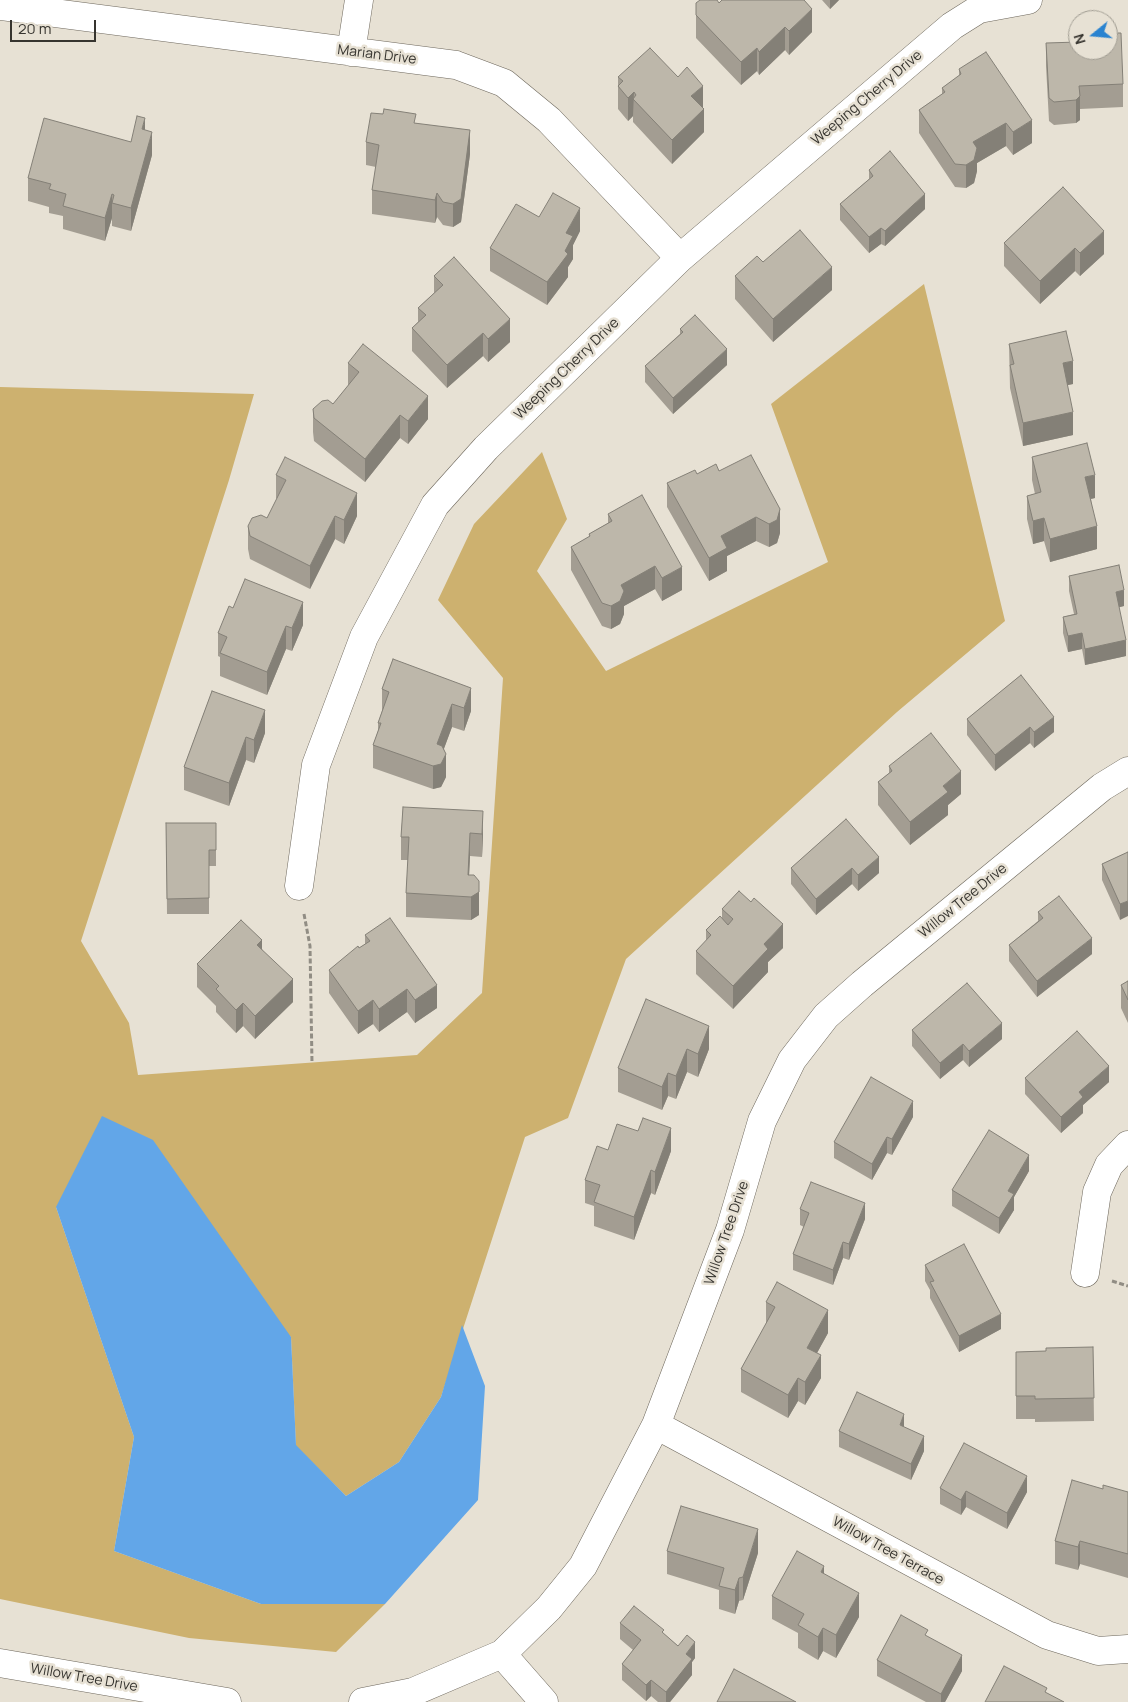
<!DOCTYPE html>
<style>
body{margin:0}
#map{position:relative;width:1128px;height:1702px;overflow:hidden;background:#e7e1d4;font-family:Manrope,sans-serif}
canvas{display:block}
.north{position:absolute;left:1068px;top:10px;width:50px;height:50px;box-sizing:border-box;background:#e7e1d4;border:1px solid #a09c92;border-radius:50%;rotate:253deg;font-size:14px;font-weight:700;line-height:20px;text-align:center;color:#36342f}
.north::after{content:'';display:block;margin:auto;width:18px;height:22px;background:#2983d0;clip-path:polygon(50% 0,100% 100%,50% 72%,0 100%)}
.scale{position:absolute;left:10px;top:20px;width:86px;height:22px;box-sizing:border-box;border:2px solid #36342f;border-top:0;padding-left:6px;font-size:15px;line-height:18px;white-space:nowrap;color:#36342f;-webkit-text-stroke:4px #e7e1d4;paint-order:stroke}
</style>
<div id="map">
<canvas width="1128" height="1702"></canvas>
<div class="north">N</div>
<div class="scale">20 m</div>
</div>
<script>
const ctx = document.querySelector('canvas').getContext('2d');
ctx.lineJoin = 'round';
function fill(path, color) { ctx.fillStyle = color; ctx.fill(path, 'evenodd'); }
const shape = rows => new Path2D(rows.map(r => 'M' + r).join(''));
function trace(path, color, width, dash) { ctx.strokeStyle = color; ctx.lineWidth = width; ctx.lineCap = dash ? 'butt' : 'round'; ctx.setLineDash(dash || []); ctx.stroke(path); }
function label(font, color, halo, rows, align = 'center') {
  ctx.font = font + ' Manrope,sans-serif'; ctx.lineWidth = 5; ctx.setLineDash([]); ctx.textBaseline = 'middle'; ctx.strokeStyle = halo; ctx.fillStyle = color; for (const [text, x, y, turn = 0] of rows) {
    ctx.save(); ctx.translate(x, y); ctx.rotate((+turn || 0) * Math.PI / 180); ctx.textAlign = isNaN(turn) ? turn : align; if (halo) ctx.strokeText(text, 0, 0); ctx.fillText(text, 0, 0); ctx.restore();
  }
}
fill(shape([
 [924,284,1005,621,897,712,626,959,568,1118,525,1137,441,1397,399,1462,346,1496,296,1446,291,1337,56,1207,134,1437,114,1551,261,1604,385,1604,336,1652,189,1638,0,1599,0,387,254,394,229,480,81,941,129,1023,138,1075,417,1055,482,993,503,678,438,600,474,524,542,452,567,519,537,571,606,671,828,562,771,404]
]), '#cdb16f');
fill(shape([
 [102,1116,153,1140,291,1337,296,1445,346,1496,399,1462,441,1397,462,1325,485,1386,478,1500,385,1604,261,1604,114,1551,134,1437,56,1207]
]), '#62a6e8');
const minor = shape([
 [0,6,456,65,504,83,549,120,680,258],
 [351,52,359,0],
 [299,886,316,765,364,637,435,505,486,448,680,258,952,26,979,9,1028,0],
 [1085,1273,1097,1192,1109,1165,1128,1145],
 [656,1425,1047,1635,1098,1651,1128,1649],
 [502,1654,544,1702],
 [0,1663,227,1702],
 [363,1702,413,1692,502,1654,549,1608,583,1566,656,1425,730,1230,762,1121,792,1060,826,1016,862,984,1102,787,1128,771]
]);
trace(minor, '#6d675c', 29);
trace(shape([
 [304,914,310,946,312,1063],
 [1112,1281,1128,1286]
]), '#918d84', 3, [5, 2.5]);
trace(minor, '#fff', 28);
fill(shape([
 [822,0,839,0,830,9],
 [696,3,719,3,812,32,789,55,785,50,759,75,757,71,741,85,696,38],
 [1046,43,1123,84,1123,107,1080,109,1080,120,1076,123,1054,125,1049,121,1046,66],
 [959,69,1032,143,1013,155,1006,146,977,163,977,171,974,183,966,188,955,187,919,133,919,110,942,94,942,88,959,76],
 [618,77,703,108,704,132,672,164,633,122,633,116,628,121,618,109],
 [416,123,470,154,461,222,453,227,443,225,437,217,435,223,372,214,372,190,376,167,366,165,366,142],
 [145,130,152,155,131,231,112,226,112,218,105,241,63,229,63,216,49,213,49,207,28,201,28,178,131,142],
 [869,170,925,209,885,246,881,244,869,253,840,220,840,204,869,179],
 [1063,187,1104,254,1080,276,1075,271,1040,304,1004,266,1004,243],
 [539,217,580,231,573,245,573,259,568,267,568,277,547,305,490,271,490,248],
 [434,276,510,342,488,362,483,356,447,388,412,351,412,328,418,322,418,308,434,293],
 [735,276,832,290,773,342,735,299],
 [680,329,727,365,673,414,645,382,645,366,680,334],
 [1009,344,1073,384,1067,385,1073,435,1023,446,1010,388],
 [348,363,428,419,408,444,400,438,365,482,314,441,313,432,313,409,333,404,348,386],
 [1032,457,1095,498,1091,499,1097,549,1050,562,1044,541,1033,544,1027,519,1027,496,1035,494,1032,480],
 [719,471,780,533,777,543,769,547,756,541,727,556,727,571,709,581,667,507,667,483,697,474],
 [276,475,357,516,344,544,335,539,310,589,250,559,248,549,248,526,267,518,277,499,276,498],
 [608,514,682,590,662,601,655,589,624,606,624,614,620,624,611,629,602,626,571,570,571,547,589,537,589,534,608,523],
 [1069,576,1124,606,1119,607,1126,656,1085,665,1082,649,1068,652,1063,633,1063,617,1074,614,1069,591],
 [233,608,303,625,292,651,286,649,267,695,220,676,220,657,218,656,218,633],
 [393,659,471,711,464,731,452,727,444,748,446,777,441,787,433,789,373,768,373,745,378,731,378,723,382,711,382,689],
 [1021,675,1054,732,1034,748,1030,743,995,771,967,735,967,719],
 [212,691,265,733,254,763,246,760,229,806,184,790,184,767],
 [889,766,961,794,948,805,948,815,910,845,878,805,878,782,889,773],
 [403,807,483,834,482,857,470,856,469,875,479,915,471,920,406,917,406,893,408,860,401,860,401,837],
 [846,819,879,873,858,891,852,884,816,915,791,884,791,868],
 [166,823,216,823,216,866,209,866,209,914,167,914],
 [1128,852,1120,920,1102,880,1102,864],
 [722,909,783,948,768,962,768,972,733,1009,696,974,696,951,706,941,706,930,722,919],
 [1038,912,1092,954,1037,997,1009,961,1009,945,1038,921],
 [365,935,437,1008,415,1023,407,1012,379,1032,373,1024,358,1034,329,993,329,970,365,944],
 [262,949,293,1002,255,1039,243,1026,236,1033,216,1012,216,1006,197,987,197,964],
 [1128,981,1128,1023,1121,1008,1121,985],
 [709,1026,709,1049,698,1077,687,1072,676,1099,668,1096,662,1110,618,1092,618,1068],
 [912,1030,1002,1039,969,1067,963,1060,940,1079,912,1046],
 [1025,1078,1109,1082,1083,1105,1083,1113,1061,1133,1025,1094],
 [913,1117,892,1155,887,1153,872,1180,834,1158,834,1142],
 [608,1150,671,1151,655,1195,651,1193,634,1240,594,1226,594,1206,585,1203,585,1180],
 [1029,1171,1014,1197,1014,1210,999,1234,952,1206,952,1190],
 [800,1209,865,1219,849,1260,843,1258,833,1285,793,1270,793,1254,804,1227,800,1225],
 [925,1265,1001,1329,959,1352,930,1298,930,1290,925,1281],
 [766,1302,828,1333,817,1353,821,1378,805,1405,798,1401,788,1418,741,1392,741,1369,766,1324],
 [1093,1347,1094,1421,1035,1422,1035,1419,1016,1419,1016,1352,1046,1351],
 [904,1427,924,1451,911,1480,839,1447,839,1431],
 [940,1488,1027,1492,1007,1529,966,1507,961,1515,940,1504],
 [1103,1489,1128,1492,1128,1578,1080,1564,1078,1570,1055,1564,1055,1541],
 [667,1551,758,1553,743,1600,739,1601,735,1614,719,1609,719,1590,667,1574],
 [824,1574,859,1617,836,1658,823,1651,818,1660,798,1648,798,1633,772,1619,772,1596],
 [620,1623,664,1634,678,1646,695,1658,692,1662,692,1675,670,1702,658,1702,651,1696,646,1701,622,1680,622,1664,633,1650,620,1639],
 [928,1637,962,1671,945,1702,926,1702,877,1676,877,1660]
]), '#a39d92');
fill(shape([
 [830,0,839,0,830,9],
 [812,9,812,32,789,55,789,31],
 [785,27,785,50,759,75,759,52],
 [757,48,757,71,741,85,741,62],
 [703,86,703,109,691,96],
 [634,92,633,116,628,121,628,98],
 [1080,96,1080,120,1076,123,1076,100],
 [704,109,704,132,672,164,672,140],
 [145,118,145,141,142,129],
 [1032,120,1032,143,1013,155,1013,132],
 [1006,123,1006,146,977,163,977,171,974,183,966,188,966,165,973,142],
 [470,130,470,154,461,222,453,227,453,204],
 [152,132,152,155,131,231,131,208],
 [437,193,437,217,435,223,435,200],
 [112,194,112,218,105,241,105,218],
 [925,194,925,209,885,246,885,231],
 [580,208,580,231,573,245,573,259,568,267,568,277,547,305,547,282,565,251,566,233],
 [881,228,881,244,869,253,869,237],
 [1104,231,1104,254,1080,276,1080,253],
 [1075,248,1075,271,1040,304,1040,281],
 [832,267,832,290,773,342,773,319],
 [510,319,510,342,488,362,488,339],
 [483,333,483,356,447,388,447,365],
 [727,349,727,365,673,414,673,398],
 [1073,361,1073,384,1063,386,1063,363],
 [428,396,428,419,408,444,408,421],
 [1073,412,1073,435,1023,446,1023,423],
 [400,415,400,438,365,482,365,459],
 [1095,475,1095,498,1085,500,1085,477],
 [357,493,357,516,344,544,344,520],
 [780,509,780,533,777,543,769,547,769,524],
 [335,516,335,539,310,589,310,566],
 [756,517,756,541,727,556,727,571,709,581,709,558,721,536],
 [1044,518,1044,541,1033,544,1033,521],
 [1097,526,1097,549,1050,562,1050,539],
 [655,566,655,589,624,606,624,614,620,624,611,629,611,606,621,585],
 [682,567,682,590,662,601,662,578],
 [1124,590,1124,606,1116,608,1116,592],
 [303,602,303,625,292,651,292,628],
 [286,626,286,649,267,695,267,672],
 [1082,633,1082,649,1068,652,1068,636],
 [1126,640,1126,656,1085,665,1085,649],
 [471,688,471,711,464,731,464,708],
 [452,704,452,727,438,765,446,754,446,777,441,787,433,789,433,766,437,744],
 [265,710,265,733,254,763,254,740],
 [1054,717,1054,732,1034,748,1034,732],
 [1030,727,1030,743,995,771,995,755],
 [246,737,246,760,229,806,229,783],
 [961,771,961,794,948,805,948,815,910,845,910,822,943,786],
 [483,811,483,834,482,857,482,834],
 [470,833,470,856,468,898,468,875],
 [879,857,879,873,858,891,858,875],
 [852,868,852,884,816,915,816,899],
 [479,881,479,915,471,920,471,897],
 [1128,901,1128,916,1120,920,1120,904],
 [783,924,783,948,768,962,768,972,733,1009,733,986,764,944],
 [1092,938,1092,954,1037,997,1037,981],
 [262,940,262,963,257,945],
 [293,979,293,1002,255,1039,255,1016],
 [437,985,437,1008,415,1023,415,1000],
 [407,989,407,1012,379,1032,379,1009],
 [373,1000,373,1024,358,1034,358,1011],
 [243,1003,243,1026,236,1033,236,1010],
 [1002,1023,1002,1039,969,1067,969,1051],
 [709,1026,709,1049,698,1077,698,1054],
 [963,1044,963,1060,940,1079,940,1063],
 [687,1049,687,1072,676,1099,676,1076],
 [1109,1066,1109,1082,1083,1105,1083,1113,1061,1133,1061,1117,1079,1092],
 [668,1073,668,1096,662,1110,662,1087],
 [913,1101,913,1117,892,1155,892,1139],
 [671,1128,671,1151,655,1195,655,1172],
 [887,1137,887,1153,872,1180,872,1164],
 [1029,1155,1029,1171,1014,1197,1014,1210,999,1234,999,1218,1008,1191],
 [651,1170,651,1193,634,1240,634,1217],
 [865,1203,865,1219,849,1260,849,1244],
 [843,1242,843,1258,833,1285,833,1270],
 [828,1310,828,1333,807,1371,807,1348],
 [1001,1314,1001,1329,959,1352,959,1336],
 [821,1355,821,1378,805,1405,805,1382],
 [798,1378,798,1401,788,1418,788,1395],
 [904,1414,904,1429,900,1425],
 [924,1436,924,1451,911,1480,911,1464],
 [1027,1476,1027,1492,1007,1529,1007,1513],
 [966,1491,966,1507,961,1515,961,1500],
 [758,1529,758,1553,743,1600,743,1577],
 [1080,1541,1080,1564,1078,1570,1078,1547],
 [824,1566,824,1589,821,1572],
 [739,1578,739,1601,735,1614,735,1590],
 [859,1593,859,1617,836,1658,836,1635],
 [823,1628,823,1651,818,1660,818,1637],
 [695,1642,695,1658,692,1662,692,1675,670,1702,666,1702,666,1692,686,1654],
 [962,1655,962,1671,945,1702,941,1702,941,1694],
 [651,1680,651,1696,646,1701,646,1685]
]), '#848077');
const building = shape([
 [700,0,717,0,719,3,722,0,804,0,812,9,789,31,785,27,759,52,757,48,741,62,696,15,696,3,700,0],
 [1108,33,1121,33,1123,84,1079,86,1080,96,1076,100,1054,102,1049,98,1046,43,1078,42,1078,50,1108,50,1108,33],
 [650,48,678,77,687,67,703,86,691,96,704,109,672,140,633,99,636,95,634,92,628,98,618,86,623,81,618,77,650,48],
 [986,52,1032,120,1013,132,1006,123,973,142,977,148,974,160,966,165,955,164,919,110,945,92,942,88,961,74,959,69,986,52],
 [384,109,416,114,414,123,470,130,461,199,453,204,443,202,437,193,435,200,372,190,379,145,366,142,371,113,383,114,384,109],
 [137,116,145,118,142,129,152,132,131,208,112,203,114,195,112,194,105,218,63,206,66,194,49,189,51,184,28,178,44,118,131,142,137,116],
 [890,151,925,194,885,231,881,228,869,237,840,204,873,176,869,170,890,151],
 [1063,187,1104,231,1080,253,1075,248,1040,281,1004,243,1063,187],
 [553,193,580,208,566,233,573,236,565,251,568,254,547,282,490,248,516,204,539,217,553,193],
 [800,230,832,267,773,319,735,276,757,256,763,262,800,230],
 [454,257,510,319,488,339,483,333,447,365,412,328,426,315,418,308,443,285,434,276,454,257],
 [695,315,727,349,673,398,645,366,683,332,680,329,695,315],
 [1066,331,1073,361,1063,363,1073,412,1023,423,1010,365,1014,364,1009,344,1066,331],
 [363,344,428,396,408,421,400,415,365,459,314,418,313,409,322,401,328,400,333,404,359,372,348,363,363,344],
 [1087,443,1095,475,1085,477,1097,526,1050,539,1044,518,1033,521,1027,496,1041,492,1032,457,1087,443],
 [751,455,780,509,777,520,769,524,756,517,721,536,727,548,709,558,667,483,695,470,697,474,716,464,719,471,751,455],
 [285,457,357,493,344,520,335,516,310,566,250,536,248,526,252,518,261,515,267,518,286,480,276,475,285,457],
 [642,495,682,567,662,578,655,566,621,585,624,591,620,601,611,606,602,603,571,547,590,536,589,534,612,521,608,514,642,495],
 [1119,565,1124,590,1116,592,1126,640,1085,649,1082,633,1068,636,1063,617,1077,614,1069,576,1119,565],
 [245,579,303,602,292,628,286,626,267,672,220,653,227,637,218,633,229,606,233,608,245,579],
 [393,659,471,688,464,708,452,704,437,744,442,746,446,754,441,764,433,766,373,745,381,723,378,723,389,692,382,689,393,659],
 [1021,675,1054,717,1034,732,1030,727,995,755,967,719,1021,675],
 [212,691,265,710,254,740,246,737,229,783,184,767,212,691],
 [931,733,961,771,943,786,948,792,910,822,878,782,892,771,889,766,931,733],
 [403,807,483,811,482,834,470,833,468,875,474,875,479,881,479,892,471,897,406,893,409,837,401,837,403,807],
 [846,819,879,857,858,875,852,868,816,899,791,868,846,819],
 [166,823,216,823,216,850,209,850,209,898,167,899,166,823],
 [1128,852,1128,901,1120,904,1102,864,1128,852],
 [739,891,751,902,754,898,783,924,764,944,768,949,733,986,696,951,711,935,706,930,720,916,728,925,733,919,722,909,739,891],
 [1059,896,1092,938,1037,981,1009,945,1043,918,1038,912,1059,896],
 [390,918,437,985,415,1000,407,989,379,1009,373,1000,358,1011,329,970,358,946,359,948,370,941,365,935,390,918],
 [241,920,262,940,257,945,293,979,255,1016,243,1003,236,1010,216,989,219,986,197,964,241,920],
 [1128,981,1128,1000,1121,985,1128,981],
 [967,983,1002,1023,969,1051,963,1044,940,1063,912,1030,967,983],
 [646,999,709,1026,698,1054,687,1049,676,1076,668,1073,662,1087,618,1068,646,999],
 [1077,1031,1109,1066,1079,1092,1083,1097,1061,1117,1025,1078,1077,1031],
 [871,1077,913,1101,892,1139,887,1137,872,1164,834,1142,871,1077],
 [643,1118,671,1128,655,1172,651,1170,634,1217,594,1202,600,1185,585,1180,597,1146,608,1150,617,1124,638,1131,643,1118],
 [989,1130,1029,1155,1008,1191,1014,1194,999,1218,952,1190,989,1130],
 [811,1182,865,1203,849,1244,843,1242,833,1270,793,1254,809,1213,800,1209,811,1182],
 [964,1244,1001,1314,959,1336,930,1282,934,1281,925,1265,964,1244],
 [777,1282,828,1310,807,1348,821,1355,805,1382,798,1378,788,1395,741,1369,775,1307,766,1302,777,1282],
 [1093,1347,1094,1398,1035,1399,1035,1396,1016,1396,1016,1352,1046,1351,1046,1348,1093,1347],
 [857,1392,904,1414,900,1425,924,1436,911,1464,839,1431,857,1392],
 [964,1443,1027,1476,1007,1513,966,1491,961,1500,940,1488,964,1443],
 [1072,1480,1103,1489,1103,1485,1128,1492,1128,1554,1080,1541,1078,1547,1055,1541,1072,1480],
 [681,1506,758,1529,743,1577,739,1578,735,1590,719,1586,724,1568,667,1551,681,1506],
 [797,1551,824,1566,821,1572,859,1593,836,1635,823,1628,818,1637,798,1625,804,1614,772,1596,797,1551],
 [634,1606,664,1630,662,1632,678,1646,687,1635,695,1642,686,1654,692,1659,666,1692,651,1680,646,1685,622,1664,641,1640,620,1623,634,1606],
 [901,1615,928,1630,925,1635,962,1655,941,1694,877,1660,901,1615],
 [1004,1666,1047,1688,1045,1692,1064,1702,985,1702,1004,1666],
 [734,1669,796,1702,717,1702,734,1669]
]);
fill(building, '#bdb7aa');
trace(building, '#848077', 1);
label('14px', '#36342f', '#e7e1d4', [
 ["Marian Drive",377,55,7],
 ["Weeping Cherry Drive",867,98,-40],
 ["Weeping Cherry Drive",567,369,-44],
 ["Willow Tree Drive",963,901,-39],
 ["Willow Tree Drive",727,1233,-71],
 ["Willow Tree Terrace",888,1551,29],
 ["Willow Tree Drive",84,1678,10]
]);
</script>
